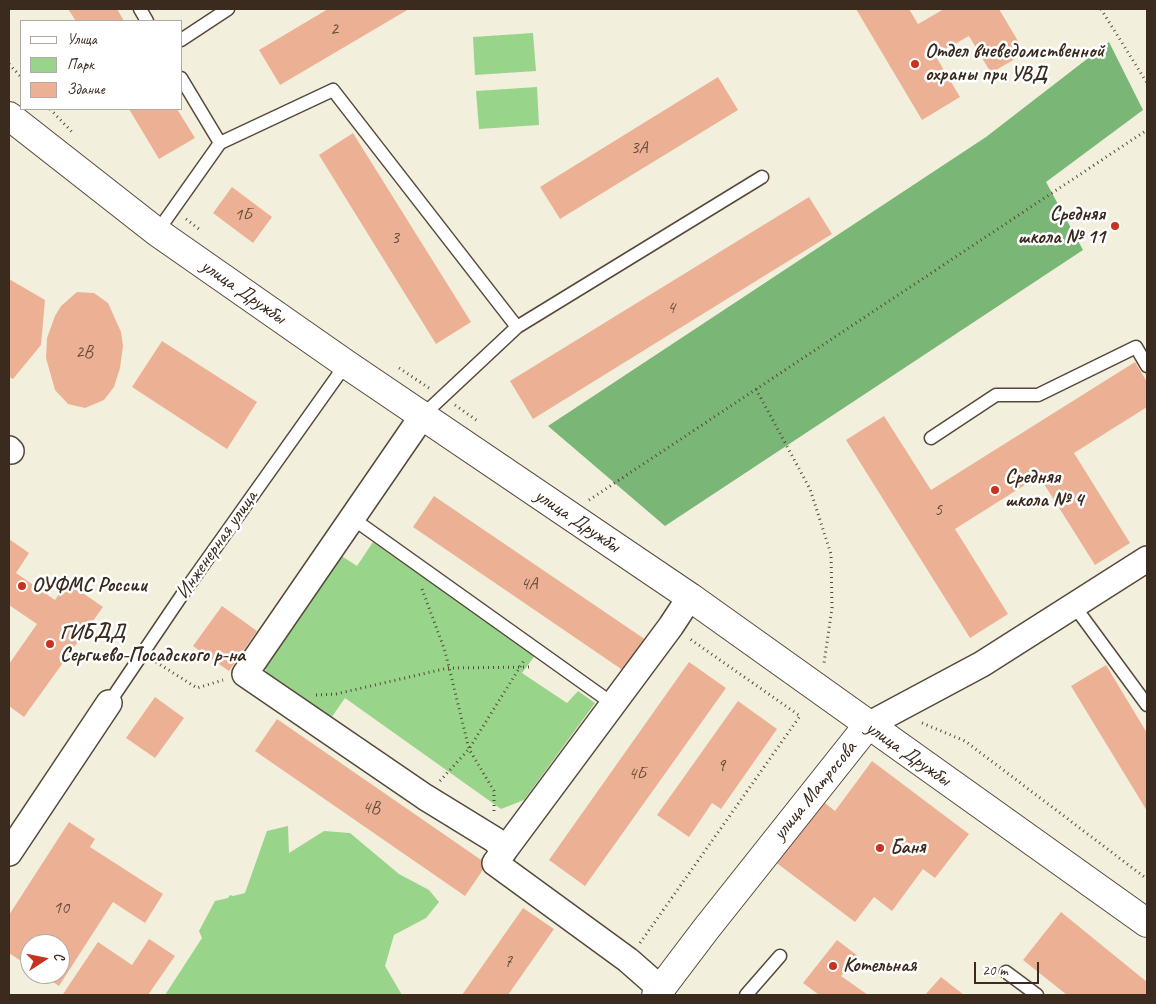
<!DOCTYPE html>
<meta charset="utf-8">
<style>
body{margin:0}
#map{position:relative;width:1156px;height:1004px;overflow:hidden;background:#f3efdd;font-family:Caveat,sans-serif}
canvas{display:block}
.frame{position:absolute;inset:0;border:10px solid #3b2a1e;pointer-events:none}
.legend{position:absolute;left:20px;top:20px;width:162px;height:90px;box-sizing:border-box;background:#fff;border:1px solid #b1aaa5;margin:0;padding:6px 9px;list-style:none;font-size:15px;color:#3b2a1e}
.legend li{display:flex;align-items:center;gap:10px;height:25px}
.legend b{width:25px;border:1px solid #b1aaa5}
.north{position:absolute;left:20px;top:934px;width:50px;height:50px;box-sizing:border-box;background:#fff;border:1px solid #b1aaa5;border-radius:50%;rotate:79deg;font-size:14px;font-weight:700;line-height:20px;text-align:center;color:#3b2a1e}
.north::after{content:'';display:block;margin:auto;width:18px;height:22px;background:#c8321e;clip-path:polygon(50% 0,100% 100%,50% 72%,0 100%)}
.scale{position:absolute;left:974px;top:962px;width:65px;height:22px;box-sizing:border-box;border:2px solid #3b2a1e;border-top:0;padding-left:6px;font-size:15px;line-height:18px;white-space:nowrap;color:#3b2a1e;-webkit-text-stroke:4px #fff;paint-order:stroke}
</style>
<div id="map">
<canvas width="1156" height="1004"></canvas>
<div class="frame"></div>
<ul class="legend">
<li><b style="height:6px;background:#fff"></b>Улица</li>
<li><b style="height:14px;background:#98d58a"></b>Парк</li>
<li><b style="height:14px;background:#ecb195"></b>Здание</li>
</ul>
<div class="north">С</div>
<div class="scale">20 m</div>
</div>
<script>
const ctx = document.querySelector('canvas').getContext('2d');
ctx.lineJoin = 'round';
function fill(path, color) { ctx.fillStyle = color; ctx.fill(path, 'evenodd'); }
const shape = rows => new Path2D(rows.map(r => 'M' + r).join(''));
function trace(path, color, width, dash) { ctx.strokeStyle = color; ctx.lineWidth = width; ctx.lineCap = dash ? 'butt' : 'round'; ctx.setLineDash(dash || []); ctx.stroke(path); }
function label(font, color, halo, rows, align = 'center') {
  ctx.font = font + ' Caveat,sans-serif'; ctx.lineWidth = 5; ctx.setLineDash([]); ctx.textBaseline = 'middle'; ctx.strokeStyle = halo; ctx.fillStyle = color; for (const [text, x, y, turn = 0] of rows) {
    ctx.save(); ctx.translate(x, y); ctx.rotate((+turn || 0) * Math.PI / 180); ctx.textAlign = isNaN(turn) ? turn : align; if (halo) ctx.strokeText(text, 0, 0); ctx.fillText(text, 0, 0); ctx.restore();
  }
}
fill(shape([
 [533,33,536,71,475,75,473,37],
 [537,87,539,125,479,129,476,91],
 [373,542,536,654,522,673,567,703,578,691,595,703,524,800,501,809,345,698,329,721,267,675,263,659,337,553,357,566],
 [288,826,289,853,324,831,350,833,399,874,429,890,439,902,426,918,394,935,385,966,402,995,165,995,202,938,199,931,215,901,228,898,230,895,233,896,245,893,267,831]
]), '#98d58a');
fill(shape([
 [1109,42,1143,110,1046,182,1083,250,665,526,548,426,986,137]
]), '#7ab676');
fill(shape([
 [68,9,117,9,124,21,76,21],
 [328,9,409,9,280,85,259,50],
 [856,9,909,9,918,24,944,9,999,9,1025,53,991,73,969,36,935,55,960,97,922,120],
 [718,77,738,110,560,219,540,187],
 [129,109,177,109,195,138,159,159],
 [353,133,471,322,436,344,319,155],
 [232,187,272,217,253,243,213,213],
 [809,197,832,234,533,419,510,381],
 [9,279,45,300,41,345,13,379,9,377],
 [77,292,94,293,108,303,121,332,123,346,120,368,114,387,104,400,85,408,68,404,55,390,46,358,47,338,55,316,61,306],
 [162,341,257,402,227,449,132,387],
 [1135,362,1147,382,1147,407,1074,453,1130,543,1095,565,1039,476,955,529,1008,614,970,638,846,440,884,416,931,490],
 [434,496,646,640,624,671,413,527],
 [9,539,29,553,16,573,55,600,67,582,103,607,24,717,9,706,9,664,37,624,9,605],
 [222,606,257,631,229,671,193,646],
 [689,662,726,688,585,886,549,860],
 [1106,665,1147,733,1147,811,1071,686],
 [155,697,184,718,155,758,126,738],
 [738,701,777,729,721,809,712,803,689,837,657,815],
 [277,719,487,864,465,896,255,751],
 [872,761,969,834,935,878,923,869,892,911,874,897,855,922,774,861,820,799,835,811],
 [69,822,95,839,90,847,163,894,145,923,113,902,59,986,41,974,60,974,60,944,30,944,30,967,9,953,9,915],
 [523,908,554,929,508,995,462,995],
 [1061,912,1147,982,1147,995,1067,995,1023,960],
 [149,939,175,956,148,995,63,994,98,942,132,965],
 [837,940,858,956,841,976,868,995,819,995,803,983],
 [941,977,964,995,925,995]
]), '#ecb195');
const service = shape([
 [140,9,147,21],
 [181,40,228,9],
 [220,143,333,90,517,327],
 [157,232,220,143,181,78],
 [423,415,517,327,762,177],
 [931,438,996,395,1038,395,1136,347,1147,366],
 [352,518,613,704],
 [1075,607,1147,705],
 [109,703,184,592,346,364],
 [1006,972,1037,995],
 [746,995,780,956]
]);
const minor = shape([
 [423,415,245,674,425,797,495,840,504,851],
 [9,449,11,451],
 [868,725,982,664,1147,559],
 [9,853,109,703],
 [661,989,628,960,495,863,671,626,690,597]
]);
const tertiary = shape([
 [9,116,157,232,346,364,690,597,1147,923],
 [656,995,706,929,868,725]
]);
trace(service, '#57483b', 15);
trace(minor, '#57483b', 28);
trace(tertiary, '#57483b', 30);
trace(shape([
 [1101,9,1147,83],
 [9,64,21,77],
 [50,109,72,132],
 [186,219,199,229],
 [399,368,429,388],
 [756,389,810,489,831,554,832,608,824,663],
 [455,405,479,422],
 [589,500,1147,130],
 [422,589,445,651,469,749,494,791,494,814],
 [156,662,197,688,223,680],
 [316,695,336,694,448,668,532,667],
 [922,723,965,741,1147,879],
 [440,781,469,749,525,659],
 [640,943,800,716,690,639]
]), '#57483b', 3, [1, 4]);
trace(service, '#fff', 12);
trace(minor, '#fff', 25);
trace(tertiary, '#fff', 28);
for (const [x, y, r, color] of [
 [915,64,5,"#c8321e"],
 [1115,226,5,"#c8321e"],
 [995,490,5,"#c8321e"],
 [22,586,5,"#c8321e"],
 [50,644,5,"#c8321e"],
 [880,848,5,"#c8321e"],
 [833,966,5,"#c8321e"]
]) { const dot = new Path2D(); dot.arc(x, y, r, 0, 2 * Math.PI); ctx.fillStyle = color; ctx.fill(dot); trace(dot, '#fff', 2); }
label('18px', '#674c3c', null, [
 ["2",334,29],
 ["3А",639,148],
 ["1Б",243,215],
 ["3",395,238],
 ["4",671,308],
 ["2В",84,352],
 ["5",938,510],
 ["4А",529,584],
 ["9",721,766],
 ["4Б",637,774],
 ["4В",371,808],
 ["10",61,908],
 ["7",508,962]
]);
label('bold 20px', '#3b2a1e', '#fff', [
 ["Отдел вневедомственной",925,52],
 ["охраны при УВД",925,75],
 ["Средняя",1105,215,"right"],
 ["школа № 11",1105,238,"right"],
 ["Средняя",1005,478],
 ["школа № 4",1005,501],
 ["ОУФМС России",32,586],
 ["ГИБДД",60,633],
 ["Сергиево-Посадского р-на",60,656],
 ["Баня",890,848],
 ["Котельная",843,966]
], 'left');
label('20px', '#3b2a1e', '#fff', [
 ["улица Дружбы",243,292,35],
 ["улица Дружбы",577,521,34],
 ["Инженерная улица",217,545,-55],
 ["улица Дружбы",908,754,35],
 ["улица Матросова",815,791,-51]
]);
</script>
